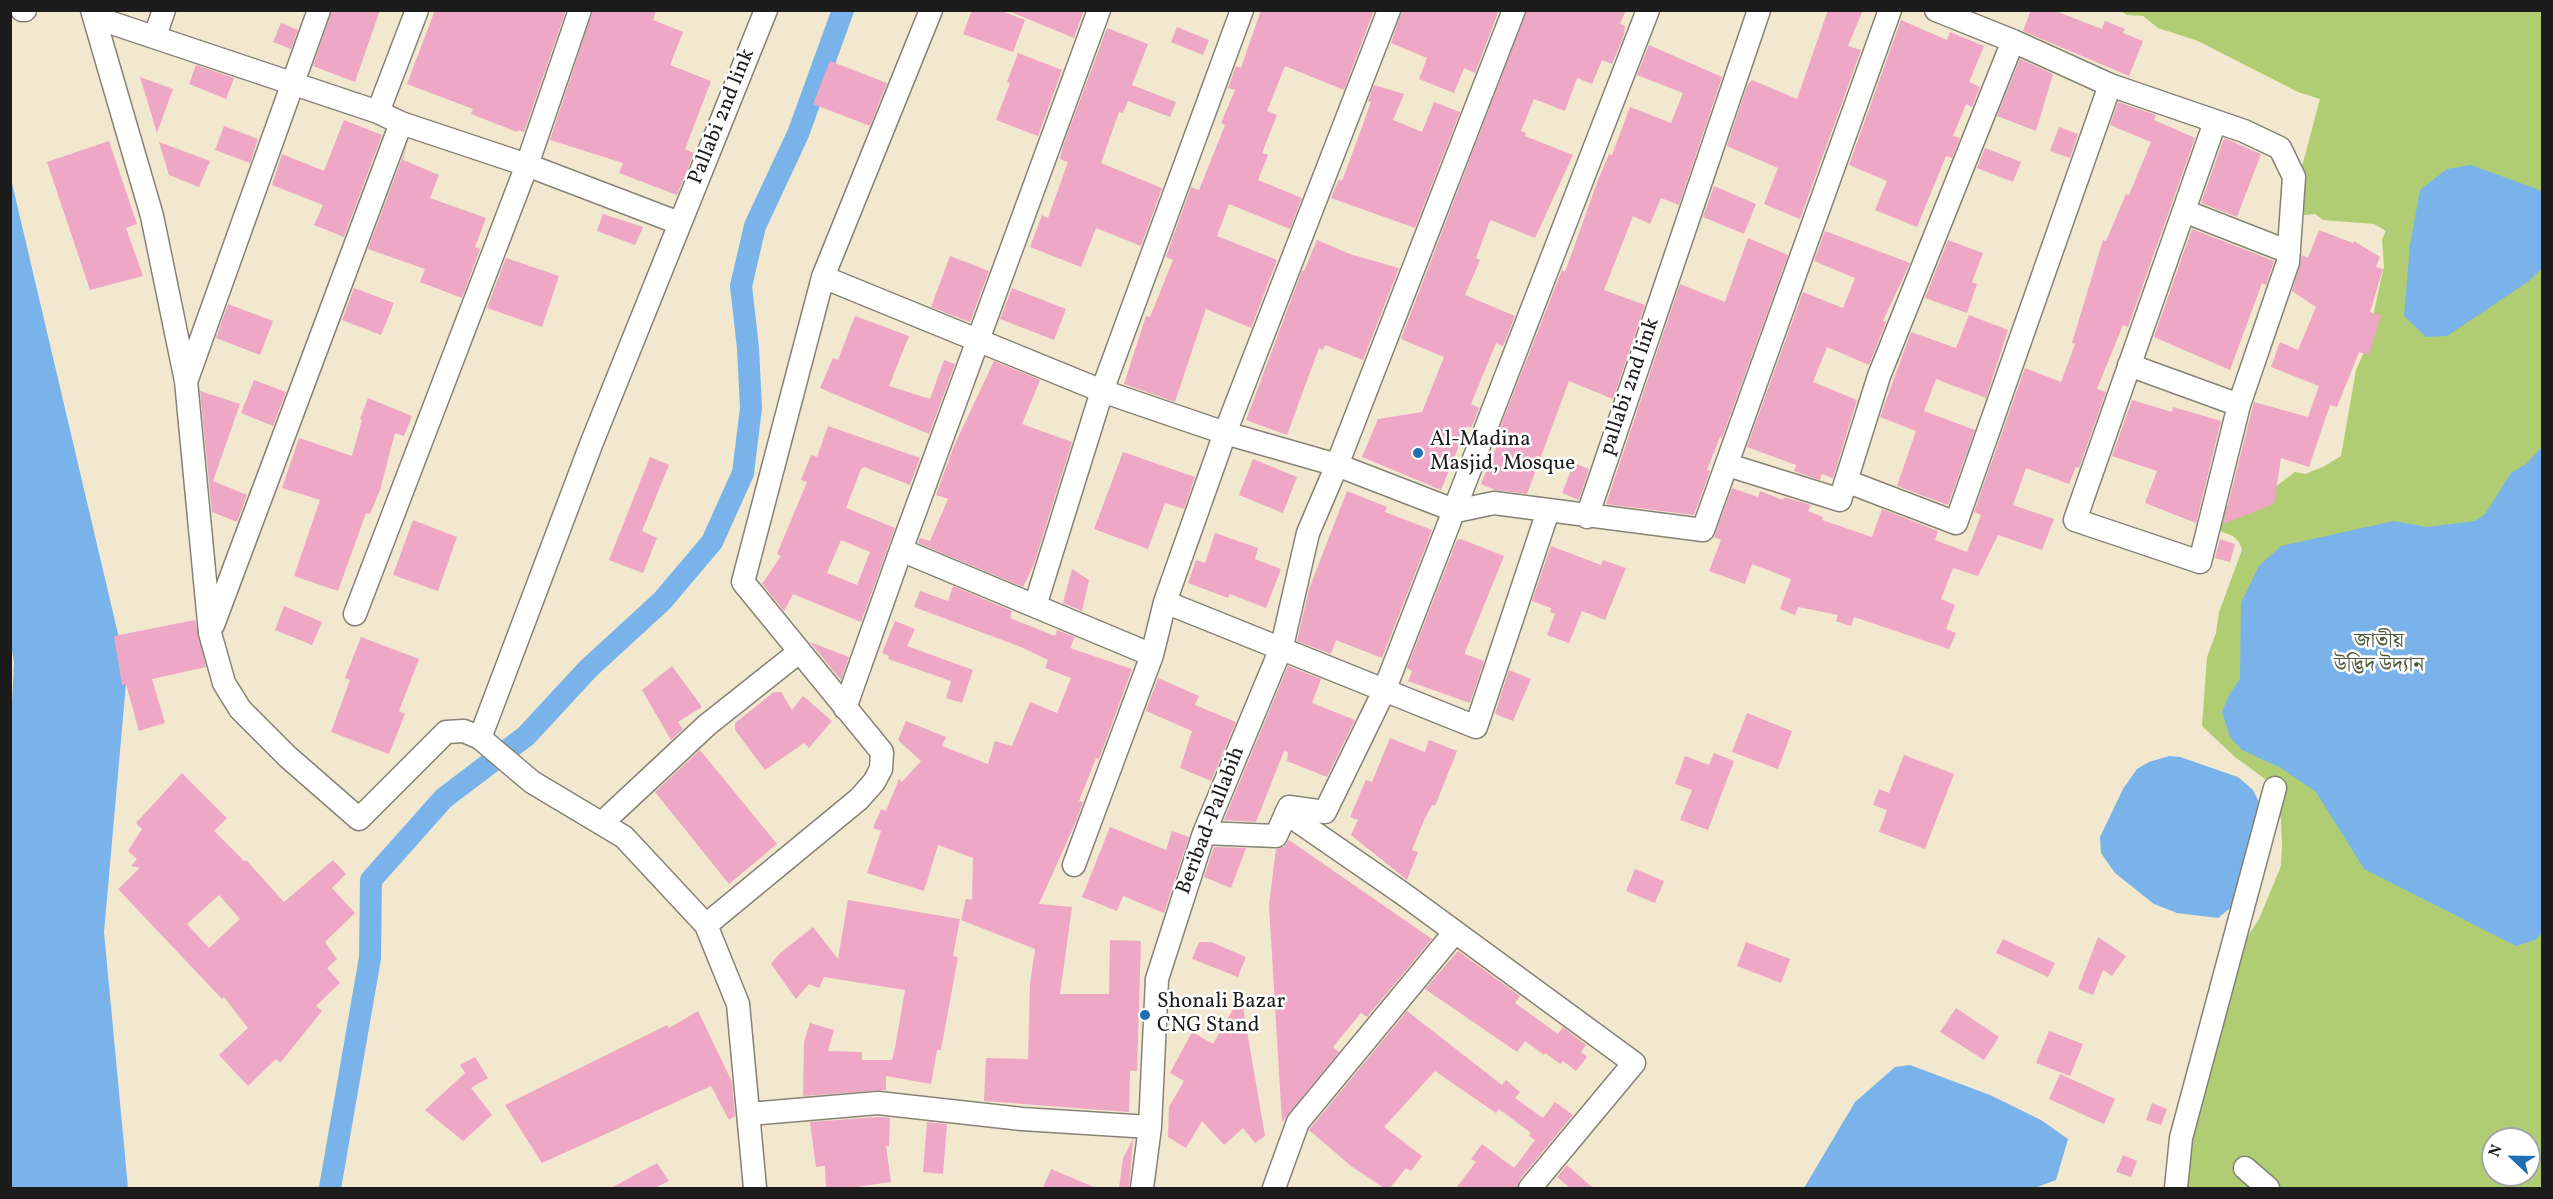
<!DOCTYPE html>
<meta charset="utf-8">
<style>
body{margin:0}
#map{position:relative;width:2553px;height:1199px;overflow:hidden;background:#f1e8cf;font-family:Vollkorn,serif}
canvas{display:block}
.frame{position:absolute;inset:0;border:12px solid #1c1c1c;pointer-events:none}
.north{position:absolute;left:2481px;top:1127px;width:60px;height:60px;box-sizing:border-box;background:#fff;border:2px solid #a4a4a4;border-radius:50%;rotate:292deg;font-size:16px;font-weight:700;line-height:24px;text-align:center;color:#1c1c1c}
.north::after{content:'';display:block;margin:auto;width:21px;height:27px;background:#1f6fb2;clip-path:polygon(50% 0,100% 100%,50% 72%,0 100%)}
</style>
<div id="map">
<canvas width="2553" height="1199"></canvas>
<div class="frame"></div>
<div class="north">N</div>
</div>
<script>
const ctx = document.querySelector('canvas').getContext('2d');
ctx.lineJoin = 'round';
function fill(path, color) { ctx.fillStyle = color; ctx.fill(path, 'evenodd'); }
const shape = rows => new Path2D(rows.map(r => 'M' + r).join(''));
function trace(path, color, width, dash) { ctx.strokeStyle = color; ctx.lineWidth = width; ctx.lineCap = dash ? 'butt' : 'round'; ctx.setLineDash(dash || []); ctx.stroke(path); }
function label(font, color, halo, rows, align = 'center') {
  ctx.font = font + ' Vollkorn,"Noto Serif Bengali",serif'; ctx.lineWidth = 5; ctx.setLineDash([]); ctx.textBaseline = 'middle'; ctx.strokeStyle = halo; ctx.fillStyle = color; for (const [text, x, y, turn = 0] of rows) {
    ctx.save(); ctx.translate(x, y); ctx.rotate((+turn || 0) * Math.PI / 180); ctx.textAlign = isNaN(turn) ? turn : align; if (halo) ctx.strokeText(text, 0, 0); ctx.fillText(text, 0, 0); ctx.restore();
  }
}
fill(shape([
 [2121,11,2542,11,2542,1188,2171,1188,2202,1013,2214,987,2259,919,2281,866,2282,845,2281,820,2275,793,2265,779,2235,757,2202,726,2207,657,2216,633,2219,612,2242,550,2239,542,2233,536,2207,526,2211,518,2232,502,2275,487,2295,472,2305,474,2323,467,2341,456,2356,370,2367,345,2381,279,2384,267,2382,239,2386,231,2374,224,2323,220,2315,214,2304,215,2295,203,2300,174,2320,99,2298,92,2198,41,2158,28,2143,16,2127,15],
 [2493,1139,2529,1139,2529,1175,2493,1175]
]), '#b0cd74');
fill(shape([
 [2471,165,2542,191,2542,268,2529,281,2447,336,2426,337,2404,316,2410,245,2420,190,2447,169],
 [11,179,127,672,104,932,128,1188,10,1188,10,748,14,662,10,639],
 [2542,447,2542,933,2535,940,2516,946,2364,869,2316,792,2281,768,2242,750,2230,737,2222,712,2229,695,2240,679,2241,603,2259,566,2281,546,2394,521,2427,527,2475,521,2485,514,2511,473,2526,464],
 [2169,756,2180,757,2238,777,2253,790,2259,802,2259,816,2234,905,2218,918,2177,913,2154,904,2115,873,2101,853,2100,837,2123,789,2137,769,2149,762],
 [1910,1065,1990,1095,2041,1120,2068,1139,2056,1180,2034,1188,1804,1188,1855,1102,1895,1067]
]), '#79b3ea');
trace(shape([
 [330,1188,370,958,371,880,444,798,526,736,588,669,662,601,712,542,743,473,751,408,748,348,741,286,755,226,798,134,843,10]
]), '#79b3ea', 22);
fill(shape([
 [332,10,380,10,355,82,313,66],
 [435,10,566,10,524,132,518,130,517,132,471,114,473,109,407,84],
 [593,10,656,10,653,20,683,32,670,65,711,81,685,149,694,153,677,195,619,173,623,163,550,140],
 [972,10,999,10,1025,20,1013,52,963,34],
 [1006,10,1084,10,1074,38],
 [1261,10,1374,10,1344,90,1285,66,1267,111,1277,115,1262,153,1268,155,1258,180,1302,198,1290,229,1229,204,1217,236,1277,260,1251,328,1206,309,1175,402,1124,384,1146,316,1150,317,1173,260,1166,257,1191,187,1199,190,1225,125,1221,123,1235,90,1228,88,1236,66,1241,68],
 [1402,10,1499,10,1475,73,1464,68,1454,93,1419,79,1427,58,1391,43],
 [1527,10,1626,10,1620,24,1625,26,1624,35,1612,64,1602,60,1592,84,1577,78,1565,111,1534,99,1521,131,1526,133,1525,136,1573,155,1535,238,1491,220,1489,223,1476,258,1480,260,1465,295,1515,316,1503,346,1496,343,1471,404,1479,408,1471,428,1467,426,1441,490,1362,457,1378,419,1422,412,1444,357,1401,339],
 [1828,10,1863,10,1848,46,1861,50,1800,219,1764,204,1778,168,1727,146,1747,86,1752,80,1797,99],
 [2031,10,2053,10,2102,29,2105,21,2125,29,2123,33,2143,41,2129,76,2023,31],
 [1901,20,1947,40,1950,32,1984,46,1969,82,1980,87,1972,107,1966,104,1953,136,1960,138,1952,158,1946,156,1917,227,1875,210,1887,181,1849,165],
 [281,23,298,30,291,49,273,42],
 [1177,27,1209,40,1203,55,1171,42],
 [1107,28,1148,44,1132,85,1176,102,1170,117,1128,101,1123,113,1119,112,1101,163,1162,188,1141,246,1096,228,1081,267,1030,247,1042,215,1048,218,1068,162,1060,159,1063,146],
 [1649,45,1722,77,1679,205,1661,198,1650,224,1633,216,1604,290,1645,305,1613,399,1569,381,1527,494,1495,490,1481,484,1497,445,1496,438,1562,270,1565,272,1598,180,1609,154,1612,155,1630,107,1671,123,1683,93,1637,75],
 [1018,53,1062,70,1038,136,996,120,1010,83,1007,82],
 [2020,59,2053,74,2036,131,1997,116],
 [830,61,887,83,870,126,813,104],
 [196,65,234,78,226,99,189,84],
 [140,77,173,89,157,133],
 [1374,85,1404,94,1393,120,1422,132,1434,102,1460,112,1415,228,1331,198,1339,179,1342,181,1358,138,1371,102,1368,101],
 [2118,102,2156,115,2154,120,2195,138,2128,327,2123,325,2097,389,2106,392,2079,468,2076,467,2069,484,2026,468,2013,505,2054,519,2042,550,1998,535,1978,576,1953,568,1941,599,1955,605,1946,629,1956,633,1949,649,1854,617,1851,626,1836,621,1838,615,1798,607,1795,615,1780,609,1791,579,1752,564,1745,584,1709,571,1721,540,1714,537,1732,488,1758,497,1760,491,1783,500,1784,497,1811,505,1808,511,1823,517,1822,520,1872,537,1882,509,1938,531,1935,540,1967,552,1981,515,1974,512,2025,368,2061,382,2075,344,2072,343,2103,240,2106,241,2126,194,2129,195,2151,142,2110,125],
 [344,120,382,135,344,237,314,225,323,205,272,185,282,154,324,171],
 [224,126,258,139,250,163,215,150],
 [2059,127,2078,134,2070,158,2050,151],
 [2224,138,2261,154,2237,217,2201,203],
 [109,141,137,224,126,228,143,276,90,290,47,162],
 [159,142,210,161,199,187,169,175],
 [407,145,403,160,439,175,430,198,486,218,475,247,480,249,462,298,420,282,425,269,368,249],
 [1985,148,2021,162,2013,182,1977,168],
 [1714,186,1756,204,1744,234,1703,217],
 [603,214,643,227,635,245,597,231],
 [2192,229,2274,261,2266,285,2262,283,2230,370,2154,337],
 [2319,230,2353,243,2354,241,2380,257,2376,267,2383,269,2370,312,2381,315,2369,355,2359,352,2337,407,2330,405,2309,467,2281,458,2274,504,2223,524,2254,402,2308,417,2319,386,2271,367,2280,342,2298,350,2316,307,2292,291,2302,255,2308,258],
 [1825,231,1910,263,1883,321,1886,322,1869,365,1827,347,1813,382,1857,400,1833,478,1822,474,1820,480,1794,471,1796,465,1747,447,1803,292,1843,308,1855,278,1814,261],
 [1748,238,1788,255,1722,438,1720,437,1707,470,1710,471,1694,515,1606,504,1680,284,1725,302],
 [1317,240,1350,254,1399,268,1363,360,1325,345,1323,350,1319,348,1287,435,1246,420,1302,271,1304,271],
 [1948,240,1983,253,1972,282,1977,284,1967,313,1925,298],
 [950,256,989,271,970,322,931,307],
 [506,258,559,276,542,327,487,308],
 [354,288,394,303,381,335,342,320],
 [1012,288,1066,309,1054,340,1000,319],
 [228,304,273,321,260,355,216,338],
 [1969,315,2008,330,1986,398,1936,379,1924,411,1975,430,1948,505,1897,486,1916,431,1880,417,1911,332,1956,348],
 [855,316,909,336,889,386,930,399,944,360,955,364,929,434,820,388,833,358,838,360],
 [994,361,1040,380,1022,424,1072,442,1034,564,1023,587,918,543,920,538,930,541,948,499,936,495,954,446],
 [254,380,286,392,273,426,241,413],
 [200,391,240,404,213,481,247,495,237,522,212,512],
 [368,398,412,416,404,436,395,433,380,490,370,514,366,513,338,591,294,576,320,500,282,488,299,438,352,456,362,420,360,419],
 [2132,400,2172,412,2173,407,2221,421,2196,523,2145,503,2157,471,2112,456],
 [828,426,920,458,910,485,864,467,861,469,846,508,895,528,861,622,793,594,784,611,762,584,781,556,777,554,807,482,801,480,811,455,817,457],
 [841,540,870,552,857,585,827,573],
 [1123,452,1195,477,1184,509,1165,503,1148,549,1094,529],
 [650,457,669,465,642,531,657,538,643,573,609,560],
 [1253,459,1297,477,1283,513,1239,495],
 [1574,463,1589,469,1579,500,1562,493],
 [1347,491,1387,507,1385,512,1432,530,1382,658,1336,640,1331,654,1297,641,1309,589],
 [413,520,457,537,438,591,393,575],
 [1215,533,1258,548,1255,559,1281,569,1266,608,1230,594,1228,598,1188,583,1196,560,1205,563],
 [1461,539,1504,556,1465,652,1465,654,1484,661,1470,703,1408,681,1412,671,1407,668,1457,540],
 [2220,539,2235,544,2230,562,2215,558],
 [1551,546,1601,565,1603,560,1626,568,1605,620,1582,611,1569,643,1547,635,1555,614,1550,612,1551,608,1532,601],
 [1072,569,1089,580,1082,611,1063,603],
 [953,586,1012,611,1010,618,1055,636,1057,630,1075,637,1070,648,1132,669,1099,759,1096,758,1079,801,1083,802,1077,819,1039,904,1072,907,1060,994,1109,994,1110,940,1141,941,1137,1071,1130,1071,1129,1112,984,1101,986,1058,1028,1059,1030,984,1035,949,961,920,966,899,972,900,973,858,938,845,924,891,867,873,881,831,873,828,881,809,886,811,899,779,902,782,921,761,898,740,906,721,946,737,942,746,988,764,995,741,1012,746,1030,702,1057,713,1071,678,1045,668,1048,660,1021,647,914,607,920,591,948,601],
 [284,606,322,622,312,645,275,630],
 [195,620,206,667,152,679,165,723,139,731,126,684,122,685,114,636],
 [895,621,915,629,907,646,973,670,962,703,946,698,951,681,888,659,889,656,882,653],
 [361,637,419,659,399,711,405,714,389,754,331,732,350,680,345,678],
 [810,642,849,657,841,680],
 [672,666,702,707,678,722,683,729,671,740,642,690],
 [1288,666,1321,679,1312,703,1355,720,1327,777,1287,761,1288,752,1284,751,1256,822,1224,820],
 [1509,670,1531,679,1513,721,1495,714],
 [1158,678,1199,696,1195,705,1236,722,1211,781,1180,768,1192,731,1146,711],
 [774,692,781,692,792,710,803,696,832,721,809,748,804,743,765,770,735,730,735,723],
 [1747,713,1792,731,1778,769,1732,752],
 [1390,738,1425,752,1429,740,1457,751,1435,806,1432,805,1424,820,1412,850,1418,852,1407,880,1351,835,1358,820,1350,817,1366,780,1372,782],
 [700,750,777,844,729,884,655,792],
 [1714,753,1734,761,1708,830,1680,820,1692,790,1675,784,1685,756,1709,765],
 [1904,755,1954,774,1925,849,1879,832,1887,810,1873,805,1879,789,1889,793],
 [182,773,227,818,214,831,245,862,246,860,284,902,333,860,346,874,332,888,355,913,325,942,337,959,327,968,340,983,316,1006,322,1011,280,1063,276,1059,248,1086,219,1055,248,1028,224,997,222,999,118,889,140,868,131,866,137,859,128,851,142,829,136,823],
 [219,895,240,919,209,948,187,924],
 [1110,827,1166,850,1172,831,1189,837,1164,913,1123,896,1117,911,1082,897],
 [1289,840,1432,939,1367,1017,1361,1013,1333,1047,1339,1052,1282,1122,1269,905,1276,849,1284,847],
 [1214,847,1246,848,1231,888,1204,877],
 [1635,869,1664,881,1655,903,1626,891],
 [848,900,960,919,953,956,958,957,941,1050,937,1050,931,1084,886,1076,886,1090,803,1096,804,1042,810,1023,834,1030,828,1051,862,1052,862,1060,892,1060,895,1048,905,990,824,977,819,988,809,984,796,999,771,964,779,954,813,927,838,959],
 [2098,937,2126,956,2112,976,2103,970,2093,995,2078,989],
 [2003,939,2055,963,2048,977,1996,953],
 [1199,942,1211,942,1246,957,1238,977,1192,959],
 [1746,942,1790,959,1781,983,1737,966],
 [1458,951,1520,996,1515,1003,1558,1034,1563,1027,1586,1045,1581,1052,1587,1057,1576,1071,1563,1061,1560,1064,1545,1053,1544,1055,1525,1041,1517,1052,1425,989],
 [1241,996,1265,1136,1255,1143,1243,1128,1224,1145,1202,1121,1186,1148,1168,1137,1169,1107,1184,1081,1170,1073,1192,1032,1213,1044],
 [1956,1008,1999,1037,1984,1060,1940,1032],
 [698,1011,732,1082,735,1116,729,1120,711,1086,542,1163,505,1105,667,1025,669,1028],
 [1407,1011,1502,1085,1506,1080,1520,1092,1515,1098,1543,1118,1555,1102,1573,1115,1520,1179,1517,1188,1456,1188,1476,1162,1471,1159,1482,1144,1514,1168,1535,1140,1529,1136,1531,1133,1499,1109,1496,1113,1435,1071,1384,1127,1422,1156,1411,1171,1406,1168,1390,1188,1384,1188,1351,1166,1309,1130],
 [2049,1031,2083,1044,2070,1076,2036,1063],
 [475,1057,488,1078,471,1088,492,1115,463,1141,425,1110,465,1073,460,1065],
 [2060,1074,2115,1099,2104,1124,2049,1099],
 [2152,1103,2167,1109,2161,1125,2146,1120],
 [878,1117,890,1118,889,1146,886,1146,891,1182,856,1187,826,1187,825,1166,816,1167,810,1122],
 [927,1122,947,1124,943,1174,923,1172],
 [1133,1139,1129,1188,1119,1188,1123,1158],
 [2123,1155,2137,1161,2131,1177,2116,1172],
 [657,1163,669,1181,654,1188,611,1188],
 [1567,1165,1593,1188,1570,1188,1557,1177],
 [1051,1169,1096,1188,1043,1188]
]), '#eea7c5');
const minor = shape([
 [22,10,25,10],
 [92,10,152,216,186,381,210,633,224,683,240,709,288,757,359,819,446,732,464,731,480,738,532,782,624,837,706,925,738,1004,755,1188],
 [1099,10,901,550,1152,655],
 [1936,10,2013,41,2110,85,2244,131,2280,148,2294,177,2288,262,2239,405,2200,562,2075,520,2215,122],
 [94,17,378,112,401,123,527,165,679,223],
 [155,36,164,10],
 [378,112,417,10],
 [2184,211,2289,252],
 [823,277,1102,391,1225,433,1337,465,1456,511,1494,503,1703,530,1890,10],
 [2129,365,2239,405],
 [187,379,319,10],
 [1728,465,1840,500,1879,376,2013,41],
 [1846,481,1956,523,2110,85],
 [1587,517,1759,10],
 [1165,602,1476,727,1548,511],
 [1035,606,1102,391,1242,10],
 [355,614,527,165,580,10],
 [213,625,401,123],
 [845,708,901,550],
 [480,738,592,442,766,10],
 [1286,813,1402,893,1634,1063,1530,1188],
 [603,822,707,725,799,652],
 [1204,833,1276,836,1289,807,1325,812,1384,691,1648,10],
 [1074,865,1152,655,1165,602,1225,433,1389,10],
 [706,925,859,799,874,782,881,769,882,752,743,582,823,277,931,10],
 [749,1114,878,1103,1022,1119,1150,1127],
 [2245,1168,2268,1188],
 [1142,1188,1150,1127,1157,979,1204,833,1282,646,1308,533,1337,465,1514,10],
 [1274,1188,1298,1122,1455,932],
 [2176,1188,2181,1138,2275,788]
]);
trace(minor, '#868276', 25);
trace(minor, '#fff', 22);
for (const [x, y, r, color] of [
 [1418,453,6,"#1f6fb2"],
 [1145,1015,6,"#1f6fb2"]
]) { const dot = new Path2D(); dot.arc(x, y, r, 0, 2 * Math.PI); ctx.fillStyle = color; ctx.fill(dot); trace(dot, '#fff', 2); }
label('21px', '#1c1c1c', '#fff', [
 ["Pallabi 2nd link",723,117,-68],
 ["pallabi 2nd link",1631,387,-71],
 ["Beribad-Pallabih",1212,821,-69]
]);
label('21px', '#1c1c1c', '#fff', [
 ["Al-Madina",1430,441],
 ["Masjid, Mosque",1430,465],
 ["Shonali Bazar",1157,1003],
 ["CNG Stand",1157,1027]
], 'left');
label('21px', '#505a3b', '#fff', [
 ["জাতীয়",2379,643],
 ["উদ্ভিদ উদ্যান",2379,667]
]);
</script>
